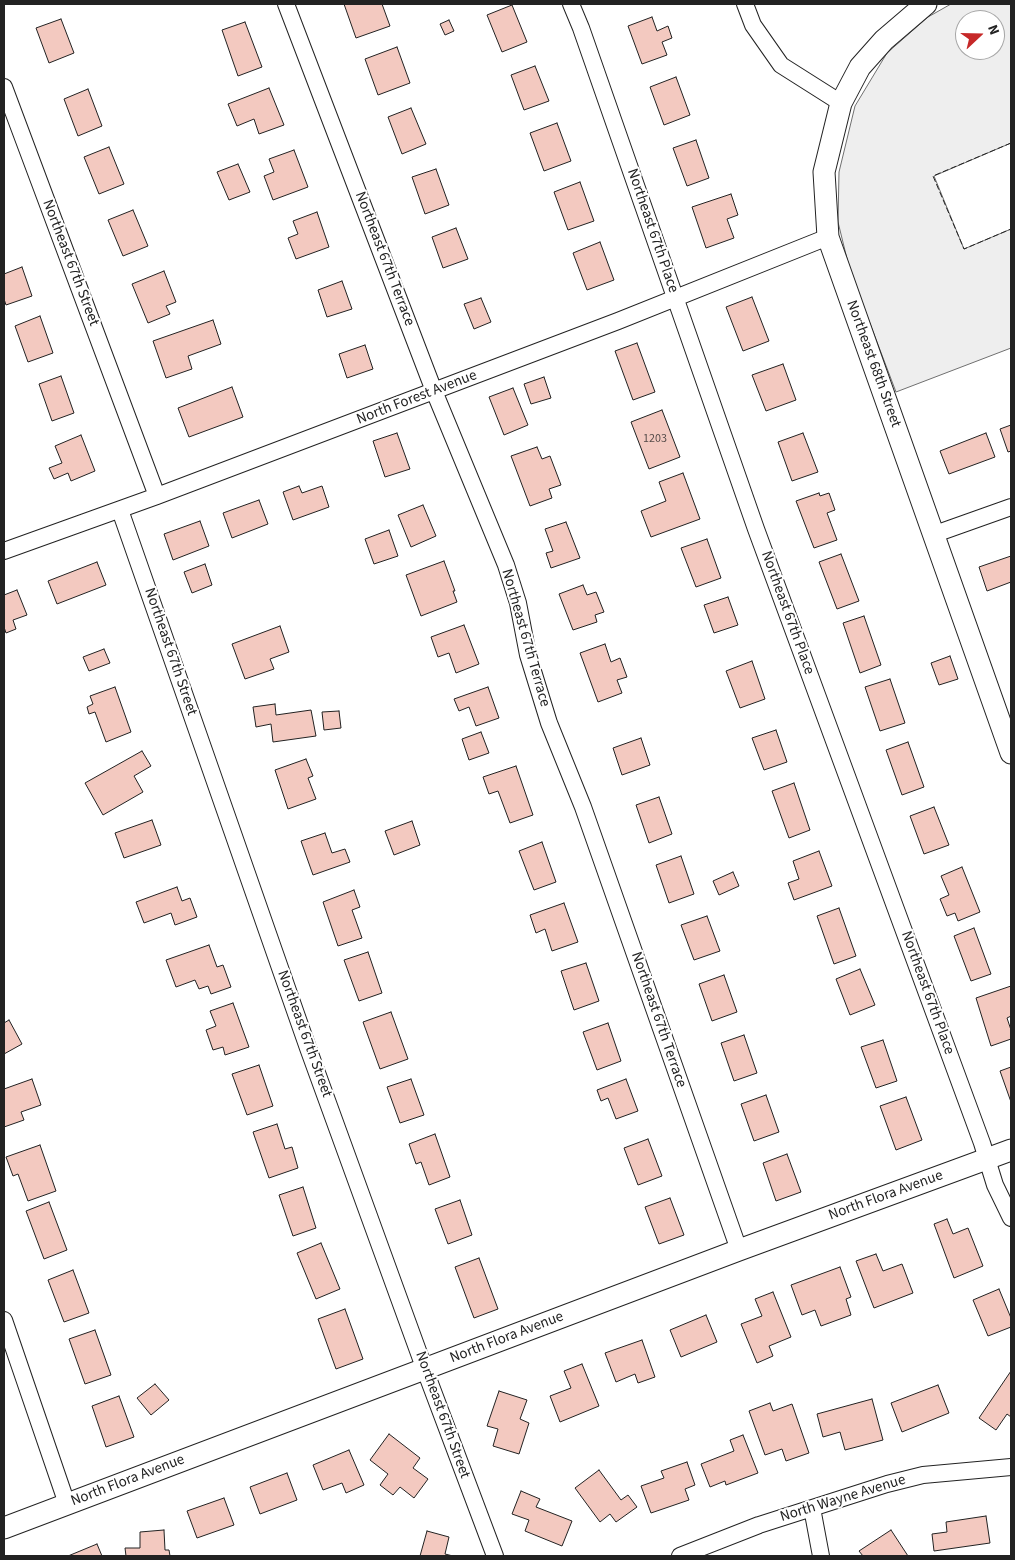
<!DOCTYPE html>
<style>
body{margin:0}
#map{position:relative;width:1015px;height:1560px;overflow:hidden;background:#fff;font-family:"Source Sans 3",sans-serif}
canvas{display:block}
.frame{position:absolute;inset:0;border:5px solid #222;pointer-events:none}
.north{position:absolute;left:955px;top:10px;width:50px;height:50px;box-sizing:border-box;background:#fff;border:1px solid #a7a7a7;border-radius:50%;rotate:69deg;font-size:14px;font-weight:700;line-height:20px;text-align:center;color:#222}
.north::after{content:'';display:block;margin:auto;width:18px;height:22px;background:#c62828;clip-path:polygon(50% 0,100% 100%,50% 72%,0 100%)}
</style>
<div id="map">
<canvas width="1015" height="1560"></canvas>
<div class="frame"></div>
<div class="north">N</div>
</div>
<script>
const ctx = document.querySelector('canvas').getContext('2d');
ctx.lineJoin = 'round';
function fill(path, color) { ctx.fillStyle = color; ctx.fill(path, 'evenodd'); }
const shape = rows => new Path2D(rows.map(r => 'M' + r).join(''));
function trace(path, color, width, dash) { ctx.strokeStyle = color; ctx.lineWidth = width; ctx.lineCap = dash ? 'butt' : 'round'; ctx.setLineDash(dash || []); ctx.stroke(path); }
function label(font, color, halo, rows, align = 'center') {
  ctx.font = font + ' "Source Sans 3",sans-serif'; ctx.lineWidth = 4; ctx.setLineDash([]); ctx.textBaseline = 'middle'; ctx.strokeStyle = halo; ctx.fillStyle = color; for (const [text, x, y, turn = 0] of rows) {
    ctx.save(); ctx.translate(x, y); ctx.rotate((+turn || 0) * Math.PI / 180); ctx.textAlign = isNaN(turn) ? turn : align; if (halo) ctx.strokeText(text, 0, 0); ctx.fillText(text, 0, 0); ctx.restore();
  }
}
const green = shape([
 [951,4,1011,4,1011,143,934,176,964,249,1011,229,1011,348,896,392,850,271,838,222,839,172,855,106,887,53,928,17,951,4],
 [965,20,995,20,995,50,965,50,965,20]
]);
fill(green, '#eee');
trace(green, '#6f6f6f', 1);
const building = shape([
 [344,4,382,4,390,26,356,38,344,4],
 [512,5,527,42,502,52,487,15,512,5],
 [652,17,657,31,668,26,672,38,662,42,667,55,642,64,628,26,652,17],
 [61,19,74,53,49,63,36,28,61,19],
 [449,20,454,31,445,35,440,24,449,20],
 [245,22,262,67,238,76,222,30,245,22],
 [397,47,410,83,378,95,365,59,397,47],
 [535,66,549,101,524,110,511,75,535,66],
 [676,77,690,115,664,125,650,87,676,77],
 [269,88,284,125,259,134,254,119,237,126,228,104,269,88],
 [88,89,102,126,78,136,64,99,88,89],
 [411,108,426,144,402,154,388,117,411,108],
 [557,123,571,161,544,171,530,133,557,123],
 [696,140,709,178,687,186,673,148,696,140],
 [109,147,124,184,99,194,84,157,109,147],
 [294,150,308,187,273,200,264,176,274,172,269,159,294,150],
 [238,164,250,192,229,200,217,172,238,164],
 [436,169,449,205,425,214,412,177,436,169],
 [580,182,594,221,568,230,554,192,580,182],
 [731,194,738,215,727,219,734,238,706,248,692,207,731,194],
 [133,210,148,246,123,256,108,220,133,210],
 [317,212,329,247,296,259,288,238,298,234,293,221,317,212],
 [456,228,468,259,443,268,432,237,456,228],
 [600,242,614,280,587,290,573,253,600,242],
 [22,267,32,296,6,305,4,299,4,274,22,267],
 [164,271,176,302,166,306,170,314,148,323,132,284,164,271],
 [342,281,352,309,327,317,318,290,342,281],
 [752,297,769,341,743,351,726,307,752,297],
 [481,298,491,322,474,329,464,304,481,298],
 [40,316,53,353,28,362,15,326,40,316],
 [213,320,221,344,188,356,192,369,166,378,153,341,213,320],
 [637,343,655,392,633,400,615,351,637,343],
 [365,345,373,369,347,378,339,354,365,345],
 [783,364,796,400,766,411,752,375,783,364],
 [61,376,74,413,52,421,39,384,61,376],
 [544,377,551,398,531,404,524,384,544,377],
 [232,387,243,417,189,437,178,408,232,387],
 [513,388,528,425,504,435,489,397,513,388],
 [662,410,680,457,649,469,631,422,662,410],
 [1011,425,1011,451,1008,452,1000,429,1011,425],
 [397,433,410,469,385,477,373,441,397,433],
 [803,433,818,472,792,481,778,442,803,433],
 [986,433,995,457,949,474,940,451,986,433],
 [81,435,95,471,71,481,68,473,54,479,49,468,62,463,55,446,81,435],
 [537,447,542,459,550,456,561,485,549,489,552,498,530,506,511,456,537,447],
 [683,473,700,519,651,537,641,511,666,501,659,482,683,473],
 [299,486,302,493,322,486,329,507,293,520,283,492,299,486],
 [819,493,820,496,829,493,835,510,827,513,837,540,814,548,796,501,819,493],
 [259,500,268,524,232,538,223,513,259,500],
 [423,505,436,536,411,547,398,515,423,505],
 [200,521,209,546,173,560,164,534,200,521],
 [566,522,580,558,551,568,546,553,553,551,545,529,566,522],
 [389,530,398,556,374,564,365,539,389,530],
 [707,539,721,578,696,587,681,548,707,539],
 [841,554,859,601,837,609,819,562,841,554],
 [1011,556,1011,582,987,591,979,567,1011,556],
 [444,561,455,591,453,591,457,602,421,616,406,575,444,561],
 [97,562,106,585,57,604,48,581,97,562],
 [205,564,212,585,192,593,184,572,205,564],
 [583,585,587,595,596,592,604,612,595,615,597,622,573,630,559,594,583,585],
 [17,590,27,615,13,620,16,629,6,633,4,627,4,595,17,590],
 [728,597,738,625,714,633,704,605,728,597],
 [864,616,881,665,860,673,843,623,864,616],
 [464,625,479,664,456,673,449,653,438,657,431,637,464,625],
 [280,626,289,652,270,659,274,669,245,679,232,644,280,626],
 [605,644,611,662,620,658,627,677,617,680,622,693,598,702,580,653,605,644],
 [104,649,110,663,89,671,83,657,104,649],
 [950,656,958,679,939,685,931,663,950,656],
 [752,661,765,699,740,708,726,671,752,661],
 [890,679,905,723,880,731,865,687,890,679],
 [115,687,131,732,106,742,95,712,89,714,87,707,93,704,90,696,115,687],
 [488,687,499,718,476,726,469,707,459,711,454,699,488,687],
 [275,704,276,715,311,710,316,736,273,742,271,724,256,727,253,707,275,704],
 [339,711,341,728,324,730,322,712,339,711],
 [776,730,787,762,764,770,752,738,776,730],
 [481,732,489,753,469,760,462,739,481,732],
 [641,738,650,765,622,775,613,748,641,738],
 [908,742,924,787,902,795,886,750,908,742],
 [142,751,151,766,134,776,143,792,103,815,85,783,142,751],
 [306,759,313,776,308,778,316,799,288,809,275,770,306,759],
 [516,766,533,815,510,823,498,791,489,794,483,777,516,766],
 [794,783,810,830,789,838,772,791,794,783],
 [659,797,672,834,649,843,636,805,659,797],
 [934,807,949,845,924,854,910,816,934,807],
 [152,820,161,845,124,858,115,833,152,820],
 [412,821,420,845,394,855,385,831,412,821],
 [325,833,332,853,345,849,350,862,313,875,301,841,325,833],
 [542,842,556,882,534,890,519,851,542,842],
 [819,851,832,886,794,900,788,883,799,879,793,861,819,851],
 [681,856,694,894,669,903,656,865,681,856],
 [962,867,980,912,958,921,955,913,947,916,940,899,949,895,941,876,962,867],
 [733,872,739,886,719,895,713,881,733,872],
 [177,887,182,901,190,898,197,917,175,925,171,913,144,923,136,902,177,887],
 [354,890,360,907,352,910,362,938,338,946,323,902,354,890],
 [564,903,578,942,552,951,545,929,536,933,530,915,564,903],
 [839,908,856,956,834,964,817,916,839,908],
 [707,916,720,951,694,960,681,925,707,916],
 [974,928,991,974,971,981,954,936,974,928],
 [209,945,217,967,223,965,231,987,211,994,208,986,199,989,195,980,176,987,166,960,209,945],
 [368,952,382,993,359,1001,344,960,368,952],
 [586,963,599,1001,574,1010,561,971,586,963],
 [860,969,875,1005,850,1015,836,979,860,969],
 [724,975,737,1012,712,1021,699,984,724,975],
 [1011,986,1011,1016,1007,1018,1011,1030,1011,1039,991,1046,976,998,1011,986],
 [233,1003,249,1047,225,1055,223,1047,213,1050,206,1030,216,1026,210,1011,233,1003],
 [391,1012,408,1059,380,1069,363,1022,391,1012],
 [9,1020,22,1044,4,1054,4,1023,9,1020],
 [608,1023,621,1061,597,1070,583,1032,608,1023],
 [744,1035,757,1073,734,1081,721,1043,744,1035],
 [883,1040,897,1081,876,1088,861,1047,883,1040],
 [259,1065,273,1106,247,1115,232,1074,259,1065],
 [1011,1067,1011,1102,1000,1071,1011,1067],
 [32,1079,41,1105,21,1112,24,1120,4,1127,4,1089,32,1079],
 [411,1079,424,1115,400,1123,387,1087,411,1079],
 [626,1079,638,1111,616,1119,608,1098,601,1101,597,1090,626,1079],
 [766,1095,779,1132,754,1141,741,1104,766,1095],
 [906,1097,922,1140,896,1150,880,1106,906,1097],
 [277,1124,285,1149,292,1147,298,1168,269,1178,253,1132,277,1124],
 [435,1134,450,1177,429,1185,421,1162,416,1164,409,1144,435,1134],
 [648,1139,662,1176,638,1185,624,1148,648,1139],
 [40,1145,56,1191,28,1201,18,1174,13,1176,6,1157,40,1145],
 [787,1154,801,1192,776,1201,763,1163,787,1154],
 [303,1187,316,1228,293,1236,279,1195,303,1187],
 [670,1198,684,1235,659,1244,645,1207,670,1198],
 [460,1200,472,1235,448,1244,435,1209,460,1200],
 [49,1202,67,1250,44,1259,26,1211,49,1202],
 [947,1219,953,1234,968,1228,983,1266,954,1278,934,1224,947,1219],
 [321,1243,340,1289,316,1299,297,1253,321,1243],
 [876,1254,883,1271,902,1264,913,1293,874,1308,856,1261,876,1254],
 [479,1258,498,1309,474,1318,455,1267,479,1258],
 [840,1267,851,1297,846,1299,851,1315,821,1326,815,1310,802,1315,791,1285,840,1267],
 [73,1270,89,1313,64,1322,48,1280,73,1270],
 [999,1289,1011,1318,1011,1327,988,1336,973,1300,999,1289],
 [773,1292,791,1337,769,1346,773,1356,757,1363,741,1324,762,1316,755,1299,773,1292],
 [345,1309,363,1359,336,1369,318,1319,345,1309],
 [706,1315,717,1342,681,1357,670,1330,706,1315],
 [95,1330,111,1375,85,1384,69,1339,95,1330],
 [642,1340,655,1377,638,1383,635,1374,616,1382,605,1353,642,1340],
 [582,1364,599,1406,560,1422,550,1396,571,1388,564,1371,582,1364],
 [1011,1371,1011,1417,1007,1414,996,1430,979,1418,1011,1371],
 [155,1384,169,1400,151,1415,137,1398,155,1384],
 [938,1385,949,1413,902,1432,891,1403,938,1385],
 [499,1391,527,1400,520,1419,529,1423,519,1454,493,1446,498,1429,487,1426,499,1391],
 [119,1396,134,1437,106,1447,92,1406,119,1396],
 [872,1399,883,1440,845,1450,840,1432,823,1437,817,1414,872,1399],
 [770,1403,773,1411,792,1404,809,1453,786,1461,782,1449,765,1455,749,1411,770,1403],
 [389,1434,420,1458,413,1468,428,1479,414,1498,400,1487,393,1495,380,1485,388,1474,370,1460,389,1434],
 [743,1435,758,1473,726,1485,725,1481,710,1487,701,1464,734,1451,730,1440,743,1435],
 [349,1450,364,1485,346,1493,342,1483,323,1490,313,1465,349,1450],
 [687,1462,695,1485,685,1489,689,1500,651,1513,641,1486,664,1478,661,1471,687,1462],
 [599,1470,621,1500,628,1495,637,1507,616,1522,610,1514,600,1522,575,1488,599,1470],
 [287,1473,297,1500,260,1514,250,1487,287,1473],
 [521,1491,540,1499,536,1507,572,1521,562,1546,525,1531,529,1520,512,1514,521,1491],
 [224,1498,234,1525,197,1538,187,1511,224,1498],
 [986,1516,990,1543,934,1551,932,1534,947,1532,946,1522,986,1516],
 [164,1530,165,1550,169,1550,170,1556,126,1556,125,1548,140,1548,140,1532,164,1530],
 [891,1530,908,1556,863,1556,859,1551,891,1530],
 [427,1531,449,1537,445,1554,453,1556,420,1556,427,1531],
 [97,1544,102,1556,68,1556,97,1544]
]);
fill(building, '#f3c9c0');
trace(building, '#222', 1);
const minor = shape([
 [286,4,434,391,506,565,518,603,528,655,549,723,583,807,739,1250],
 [571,4,581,28,756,529,982,1143,995,1185,1011,1218],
 [745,4,753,25,781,65,841,103],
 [4,87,157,496],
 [120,510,308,1048,425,1370,495,1556],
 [935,534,1011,507],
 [4,551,157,496,618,321,828,237],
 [4,1320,67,1504],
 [812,1508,821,1556],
 [680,1556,759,1525,887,1484,923,1475,1011,1467]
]);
const tertiary = shape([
 [926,4,884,40,860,67,841,103,824,172,828,237,1011,753],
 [4,1528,739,1250,1011,1150]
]);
trace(minor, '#222', 18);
trace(tertiary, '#222', 23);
trace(minor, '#fff', 16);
trace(tertiary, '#fff', 21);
trace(shape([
 [1011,143,933,176,964,249,1011,229]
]), '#222', 1, [6, 2.5]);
label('12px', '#564c4a', null, [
 ["1203",655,439]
]);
label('15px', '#222', '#fff', [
 ["Northeast 67th Place",652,231,71],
 ["Northeast 67th Terrace",384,259,69],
 ["Northeast 67th Street",70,263,69],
 ["Northeast 68th Street",873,364,70],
 ["North Forest Avenue",417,398,-21],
 ["Northeast 67th Place",787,613,70],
 ["Northeast 67th Terrace",525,638,74],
 ["Northeast 67th Street",170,652,71],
 ["Northeast 67th Place",927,993,70],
 ["Northeast 67th Terrace",658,1020,71],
 ["Northeast 67th Street",304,1034,70],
 ["North Flora Avenue",886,1196,-20],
 ["North Flora Avenue",507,1338,-21],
 ["Northeast 67th Street",442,1415,70],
 ["North Flora Avenue",128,1481,-21],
 ["North Wayne Avenue",843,1499,-17]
]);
</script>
